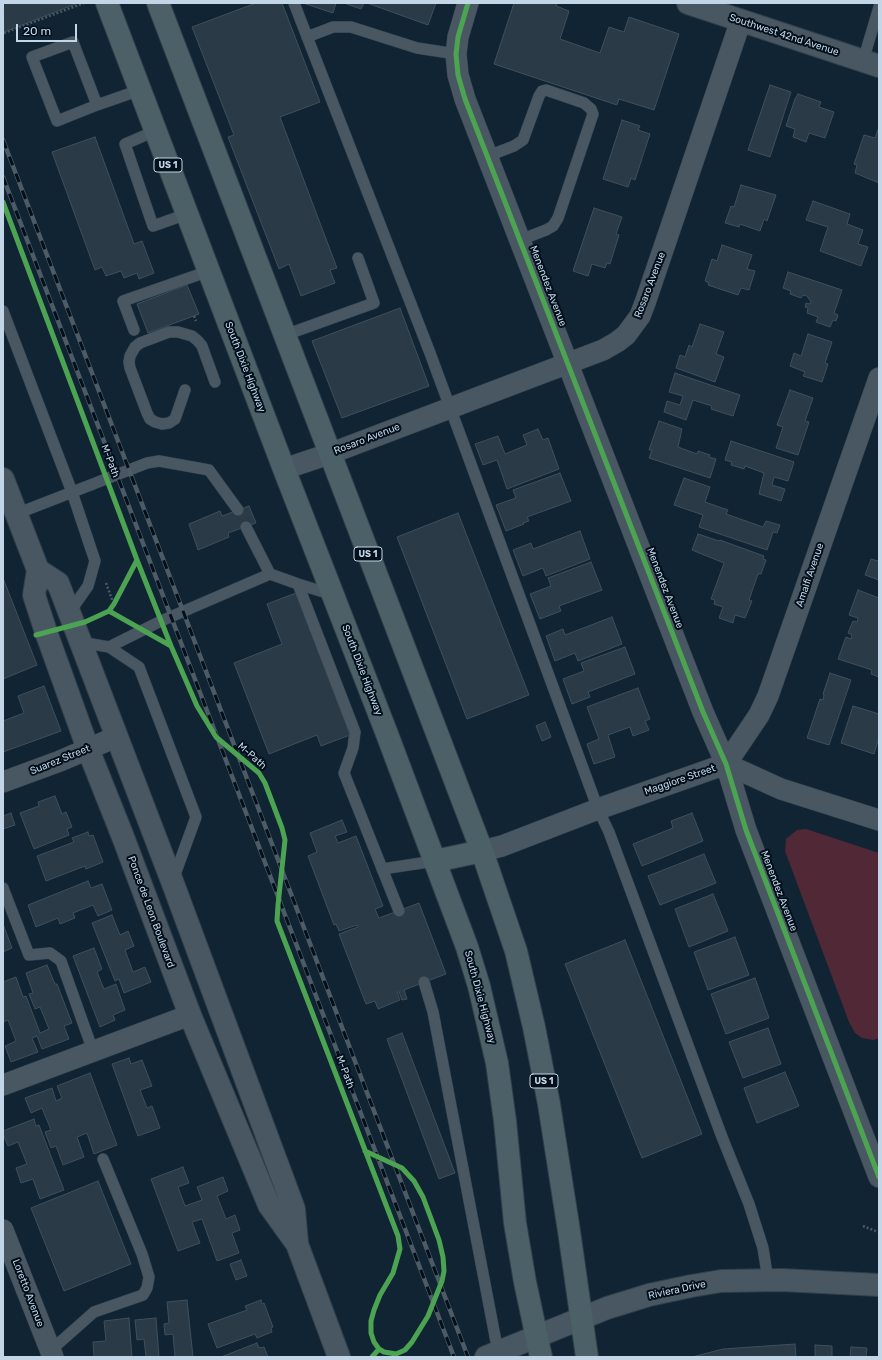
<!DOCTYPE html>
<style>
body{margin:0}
#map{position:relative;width:882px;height:1360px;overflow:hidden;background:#102433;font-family:Rubik,sans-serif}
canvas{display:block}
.frame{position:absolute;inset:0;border:4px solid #c2d6e7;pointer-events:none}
.scale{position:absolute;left:16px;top:24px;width:61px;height:18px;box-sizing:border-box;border:2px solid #c2d6e7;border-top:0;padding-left:5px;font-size:12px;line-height:14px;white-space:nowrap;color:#c2d6e7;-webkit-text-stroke:3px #030f1b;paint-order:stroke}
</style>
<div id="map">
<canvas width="882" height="1360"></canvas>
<div class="frame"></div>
<div class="scale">20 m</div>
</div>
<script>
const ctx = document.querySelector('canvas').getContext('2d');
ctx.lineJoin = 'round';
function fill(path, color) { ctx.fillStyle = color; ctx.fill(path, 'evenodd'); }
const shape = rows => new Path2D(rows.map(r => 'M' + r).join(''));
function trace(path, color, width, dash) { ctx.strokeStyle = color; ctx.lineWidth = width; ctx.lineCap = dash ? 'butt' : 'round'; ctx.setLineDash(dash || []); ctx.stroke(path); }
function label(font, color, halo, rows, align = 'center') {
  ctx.font = font + ' Rubik,sans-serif'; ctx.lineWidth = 4; ctx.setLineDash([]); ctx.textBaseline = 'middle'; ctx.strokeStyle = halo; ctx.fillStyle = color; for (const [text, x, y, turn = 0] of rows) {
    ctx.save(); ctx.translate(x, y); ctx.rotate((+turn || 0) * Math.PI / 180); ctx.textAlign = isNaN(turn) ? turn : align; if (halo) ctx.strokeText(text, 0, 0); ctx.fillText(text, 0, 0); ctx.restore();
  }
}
fill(shape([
 [806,829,879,853,879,1038,873,1040,862,1038,855,1033,849,1022,785,851,786,839,797,830]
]), '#512836');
const building = shape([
 [3,3,78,3,4,32,3,3],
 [256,3,282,3,320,102,280,117,337,268,330,270,335,283,301,296,289,264,279,269,228,137,234,135,192,27,256,3],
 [303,3,336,3,333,13,303,3],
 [344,3,364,3,361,9,344,3],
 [367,3,436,3,428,25,367,3],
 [514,3,557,3,556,6,569,11,560,39,600,53,609,27,624,32,629,17,679,34,654,110,619,99,617,105,494,64,514,3],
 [770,85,791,92,770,157,748,150,770,85],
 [798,94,821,102,819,107,834,112,825,138,809,133,806,142,793,137,795,129,786,126,795,99,798,94],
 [622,120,640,126,638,130,650,134,635,180,631,178,628,187,603,179,622,120],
 [879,127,879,183,855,173,857,165,854,164,864,135,875,138,879,127],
 [95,137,134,244,142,241,154,273,139,279,137,273,124,278,121,271,106,276,102,267,95,270,52,152,95,137],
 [741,185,776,195,767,221,764,219,760,231,740,224,739,227,725,223,731,206,734,207,741,185],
 [813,201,850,214,847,224,863,230,858,244,868,247,861,266,820,251,828,227,806,220,813,201],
 [594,208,622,217,616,234,619,235,610,264,607,263,605,268,592,264,588,276,573,271,594,208],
 [722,245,752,255,747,269,755,271,749,290,741,288,738,295,708,285,709,283,705,281,712,259,717,261,722,245],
 [788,272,842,290,834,313,838,315,836,321,833,320,830,327,816,322,818,317,807,313,808,308,805,307,806,303,810,304,811,302,807,296,803,295,801,298,790,294,791,291,783,288,788,272],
 [187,285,199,314,148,333,137,304,187,285],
 [400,308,429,386,342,418,312,341,400,308],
 [700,324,724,332,716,354,724,357,715,382,676,368,680,355,685,357,689,345,692,347,700,324],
 [808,334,832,342,825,363,828,364,822,382,803,376,805,372,790,366,794,353,801,356,808,334],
 [675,373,740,395,733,416,711,409,712,406,693,400,686,420,664,412,667,401,680,405,683,396,669,392,675,373],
 [790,390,813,398,805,421,809,422,798,455,776,448,783,427,777,425,790,390],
 [659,421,682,429,678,447,697,454,698,451,710,455,709,457,716,459,710,478,649,458,652,450,649,450,659,421],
 [538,429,543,440,548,438,559,469,507,489,497,460,483,465,475,444,498,436,505,454,527,445,523,435,538,429],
 [731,441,794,462,788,481,774,477,772,485,785,489,781,501,759,494,764,473,745,466,744,469,731,465,732,462,725,460,731,441],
 [560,473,571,501,527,517,529,521,523,523,524,524,506,531,496,505,516,498,513,490,560,473],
 [684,478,710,487,705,502,728,510,726,514,763,527,766,521,780,525,777,533,773,532,767,550,699,527,703,515,674,505,684,478],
 [249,506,256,523,228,533,229,537,198,550,189,524,220,511,222,516,249,506],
 [458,513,529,695,467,719,397,537,458,513],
 [580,531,590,559,546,576,543,568,523,576,513,550,531,543,533,549,580,531],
 [698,534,719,541,720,540,764,556,763,559,766,560,761,574,758,574,749,600,752,601,745,618,735,615,733,623,719,618,723,607,714,604,715,600,711,599,724,563,692,550,698,534],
 [879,557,879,580,865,575,871,559,878,561,879,557],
 [591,562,602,590,559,606,561,611,540,619,530,594,551,586,548,578,591,562],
 [3,578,37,665,3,679,3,578],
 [858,590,879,598,879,677,871,674,872,670,838,659,846,637,851,639,852,635,848,633,853,621,857,622,858,618,849,615,858,590],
 [296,593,350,735,321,746,317,735,269,754,234,663,282,644,267,604,296,593],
 [612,617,622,644,578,661,575,653,555,661,546,636,563,629,565,635,612,617],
 [625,647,635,674,588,692,590,697,572,704,563,679,584,671,581,663,625,647],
 [830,673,851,680,829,745,807,738,820,699,823,700,824,695,823,694,830,673],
 [44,686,61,731,3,752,3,721,24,713,18,696,44,686],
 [638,688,650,719,645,721,649,730,633,736,630,727,608,735,615,757,594,764,587,744,599,739,587,707,638,688],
 [853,706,879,714,879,737,874,754,841,743,853,706],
 [545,722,551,737,542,741,536,726,545,722],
 [55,796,62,814,66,812,72,827,67,829,69,835,34,849,20,813,39,806,38,802,55,796],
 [11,813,15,825,3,829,3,816,11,813],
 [692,813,703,841,642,866,633,844,673,828,671,821,692,813],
 [342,820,347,832,335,836,338,843,356,836,383,906,375,909,379,918,419,903,446,974,404,990,407,999,402,1000,399,992,397,992,400,1000,378,1009,375,1001,366,1004,339,934,358,927,357,925,339,931,336,924,334,925,308,856,317,852,310,833,342,820],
 [88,832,89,836,93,835,103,862,86,869,85,866,46,881,37,856,74,842,72,838,88,832],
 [704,854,716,883,660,905,648,876,704,854],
 [88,881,91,888,102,884,112,910,98,916,93,905,73,913,75,918,60,924,58,918,36,927,28,905,88,881],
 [713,894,728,931,689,947,675,909,713,894],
 [112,915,120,935,128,931,134,946,125,950,133,972,145,967,151,982,124,993,119,979,115,981,92,923,112,915],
 [3,924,12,948,3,952,3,924],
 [735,937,749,975,708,990,694,952,735,937],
 [625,940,702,1134,642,1158,565,964,625,940],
 [94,948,102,969,97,972,104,989,116,984,125,1010,113,1015,115,1020,100,1027,73,956,94,948],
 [47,965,55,984,57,984,72,1023,64,1026,69,1039,42,1049,37,1036,32,1038,38,1052,11,1062,5,1046,16,1041,8,1020,3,1022,3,982,16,977,23,997,26,996,40,1033,49,1029,40,1007,35,1009,29,994,33,993,26,973,47,965],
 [755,978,769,1018,726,1034,711,994,755,978],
 [768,1028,781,1064,743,1078,729,1042,768,1028],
 [402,1033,455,1173,439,1179,387,1039,402,1033],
 [129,1058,131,1064,142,1060,152,1086,140,1090,147,1108,152,1106,160,1128,138,1136,112,1064,129,1058],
 [785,1072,799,1106,757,1123,744,1088,785,1072],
 [90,1073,117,1145,94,1154,87,1133,77,1137,84,1157,63,1165,56,1146,51,1148,45,1132,51,1130,42,1108,31,1113,25,1098,52,1088,56,1101,62,1098,57,1086,90,1073],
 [34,1119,36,1126,39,1125,64,1190,40,1199,33,1179,21,1183,16,1168,27,1164,18,1142,8,1146,3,1134,3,1131,34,1119],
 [183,1167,189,1183,178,1187,185,1206,202,1200,197,1187,223,1177,228,1191,217,1196,226,1219,235,1215,240,1230,232,1233,239,1253,217,1261,202,1219,192,1222,200,1243,178,1251,151,1179,183,1167],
 [98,1181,131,1264,64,1291,31,1208,98,1181],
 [241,1260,247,1276,236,1280,230,1264,241,1260],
 [187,1300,193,1357,175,1357,173,1334,165,1335,164,1324,169,1323,167,1302,187,1300],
 [261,1300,262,1304,264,1303,273,1327,271,1328,272,1332,257,1338,255,1334,217,1348,208,1324,247,1310,245,1306,261,1300],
 [129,1318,132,1357,94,1357,93,1342,106,1341,104,1321,129,1318],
 [156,1318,159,1357,146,1357,144,1339,137,1340,135,1320,156,1318],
 [257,1343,259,1348,264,1347,268,1357,221,1357,257,1343],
 [795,1344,796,1357,692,1357,723,1349,795,1344],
 [815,1345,832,1346,832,1357,815,1357,815,1345],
 [851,1347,867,1348,866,1357,850,1357,851,1347]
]);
fill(building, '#2a3a47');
trace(building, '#3f4f5c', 1);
const service = shape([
 [294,3,430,353,598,809,609,832,722,1137,749,1204,763,1248,768,1280],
 [307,37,333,27,351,27,417,48,456,54],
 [863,61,879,7],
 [97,105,73,42,32,57,57,121,97,105,140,90],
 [155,131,125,144,153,226,187,214],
 [488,156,514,146,523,140,539,96,542,91,546,90,584,103,591,109,593,114,558,218,553,226,546,230,520,240],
 [3,311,72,492,95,561,88,586,69,613],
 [134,330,123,301,209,271],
 [285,335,374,303,358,258],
 [185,390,175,419,169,423,162,424,155,422,150,419,147,413,130,368,129,362,130,356,135,347,140,343,169,332,178,332,192,336,198,341,202,346,215,382],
 [16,514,147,463,159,461,209,470,238,510],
 [246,527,270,574],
 [298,584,333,595],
 [80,642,109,647,139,667,196,817,173,880],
 [109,647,161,621,270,574,298,584,355,732,353,748,344,773,399,911],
 [382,869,435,861],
 [3,888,29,955,50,953,61,961,93,1051],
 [424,982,433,1012,498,1352],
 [50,1351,94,1312,143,1295,147,1288,149,1277,142,1254,103,1159]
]);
const minor = shape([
 [468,3,458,37,456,54,458,75,465,99,703,712,726,764,746,830,879,1177],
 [284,469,329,454,603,350,617,342,626,335,640,316,645,303,741,20],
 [726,764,759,715,768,696,879,378],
 [3,782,60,761,116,737],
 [482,851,502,846,598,809,726,764,781,789,879,820],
 [3,1085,190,1015],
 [3,1230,53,1357]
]);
const tertiary = shape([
 [3,479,38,570,34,595,46,632,88,749,123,837,190,1015,269,1205,297,1244,339,1357],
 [38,570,58,583,172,881,294,1209,297,1243],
 [486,1357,607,1308,649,1295,691,1286,721,1281,782,1280,879,1285]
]);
const secondary = shape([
 [688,3,879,66]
]);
const trunk = shape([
 [107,3,284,469,387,734,467,947,479,986,497,1063,505,1121,515,1223,525,1282,541,1357],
 [158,3,482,851,516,951,534,1027,549,1104,569,1231,587,1357],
 [435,861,482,851]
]);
trace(service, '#313f4b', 12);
trace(minor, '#313f4b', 22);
trace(tertiary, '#313f4b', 24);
trace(secondary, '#313f4b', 24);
trace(trunk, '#313f4b', 24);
trace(shape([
 [4,33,84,3],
 [194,316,196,321],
 [106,583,114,605],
 [863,1226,878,1232]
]), '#4c5963', 2.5, [2, 2]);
trace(service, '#495762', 11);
trace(minor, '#495762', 21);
trace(tertiary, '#495762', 22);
trace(secondary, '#495762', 22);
trace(trunk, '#4c6068', 22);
const rail = shape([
 [3,140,468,1357],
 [3,177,454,1357]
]);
trace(rail, '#4c5b65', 4.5);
trace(rail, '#030f1b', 3, [9]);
trace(shape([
 [468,3,458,37,456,54,458,75,465,99,703,712,726,764,746,830,879,1177],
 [3,202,137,560,171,646,197,706,216,737,259,773,265,783,282,828,285,840,278,905,277,921,398,1236,400,1249,393,1273,380,1295,374,1310,371,1321,371,1333,374,1342,379,1349,372,1357],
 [109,611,114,604,137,560],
 [36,635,85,622,109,611,171,646],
 [365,1151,402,1168,414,1181,423,1197,439,1240,443,1257,444,1271,442,1281,428,1316,412,1342,405,1350,396,1354,384,1352,379,1349]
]), '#4ca352', 5);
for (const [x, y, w] of [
 [168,165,28],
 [368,554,28],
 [544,1081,28]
]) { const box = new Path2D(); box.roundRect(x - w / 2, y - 7, w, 14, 3); ctx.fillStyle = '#030f1b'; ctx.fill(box); trace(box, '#c2d6e7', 1); }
label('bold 9px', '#c2d6e7', null, [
 ["US 1",168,165],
 ["US 1",368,554],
 ["US 1",544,1081]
]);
label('10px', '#c2d6e7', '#030f1b', [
 ["Southwest 42nd Avenue",784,35,18],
 ["Rosaro Avenue",650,285,-69],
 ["Menendez Avenue",548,286,69],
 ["South Dixie Highway",245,367,69],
 ["Rosaro Avenue",367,439,-21],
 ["M-Path",110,461,69],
 ["Amalfi Avenue",810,575,-71],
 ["Menendez Avenue",665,588,69],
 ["South Dixie Highway",362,670,69],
 ["M-Path",252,756,42],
 ["Suarez Street",60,760,-22],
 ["Maggiore Street",680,780,-19],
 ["Menendez Avenue",779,891,69],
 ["Ponce de Leon Boulevard",151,912,70],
 ["South Dixie Highway",480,997,75],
 ["M-Path",345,1072,69],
 ["Riviera Drive",677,1290,-12],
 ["Loretto Avenue",28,1293,69]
]);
</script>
